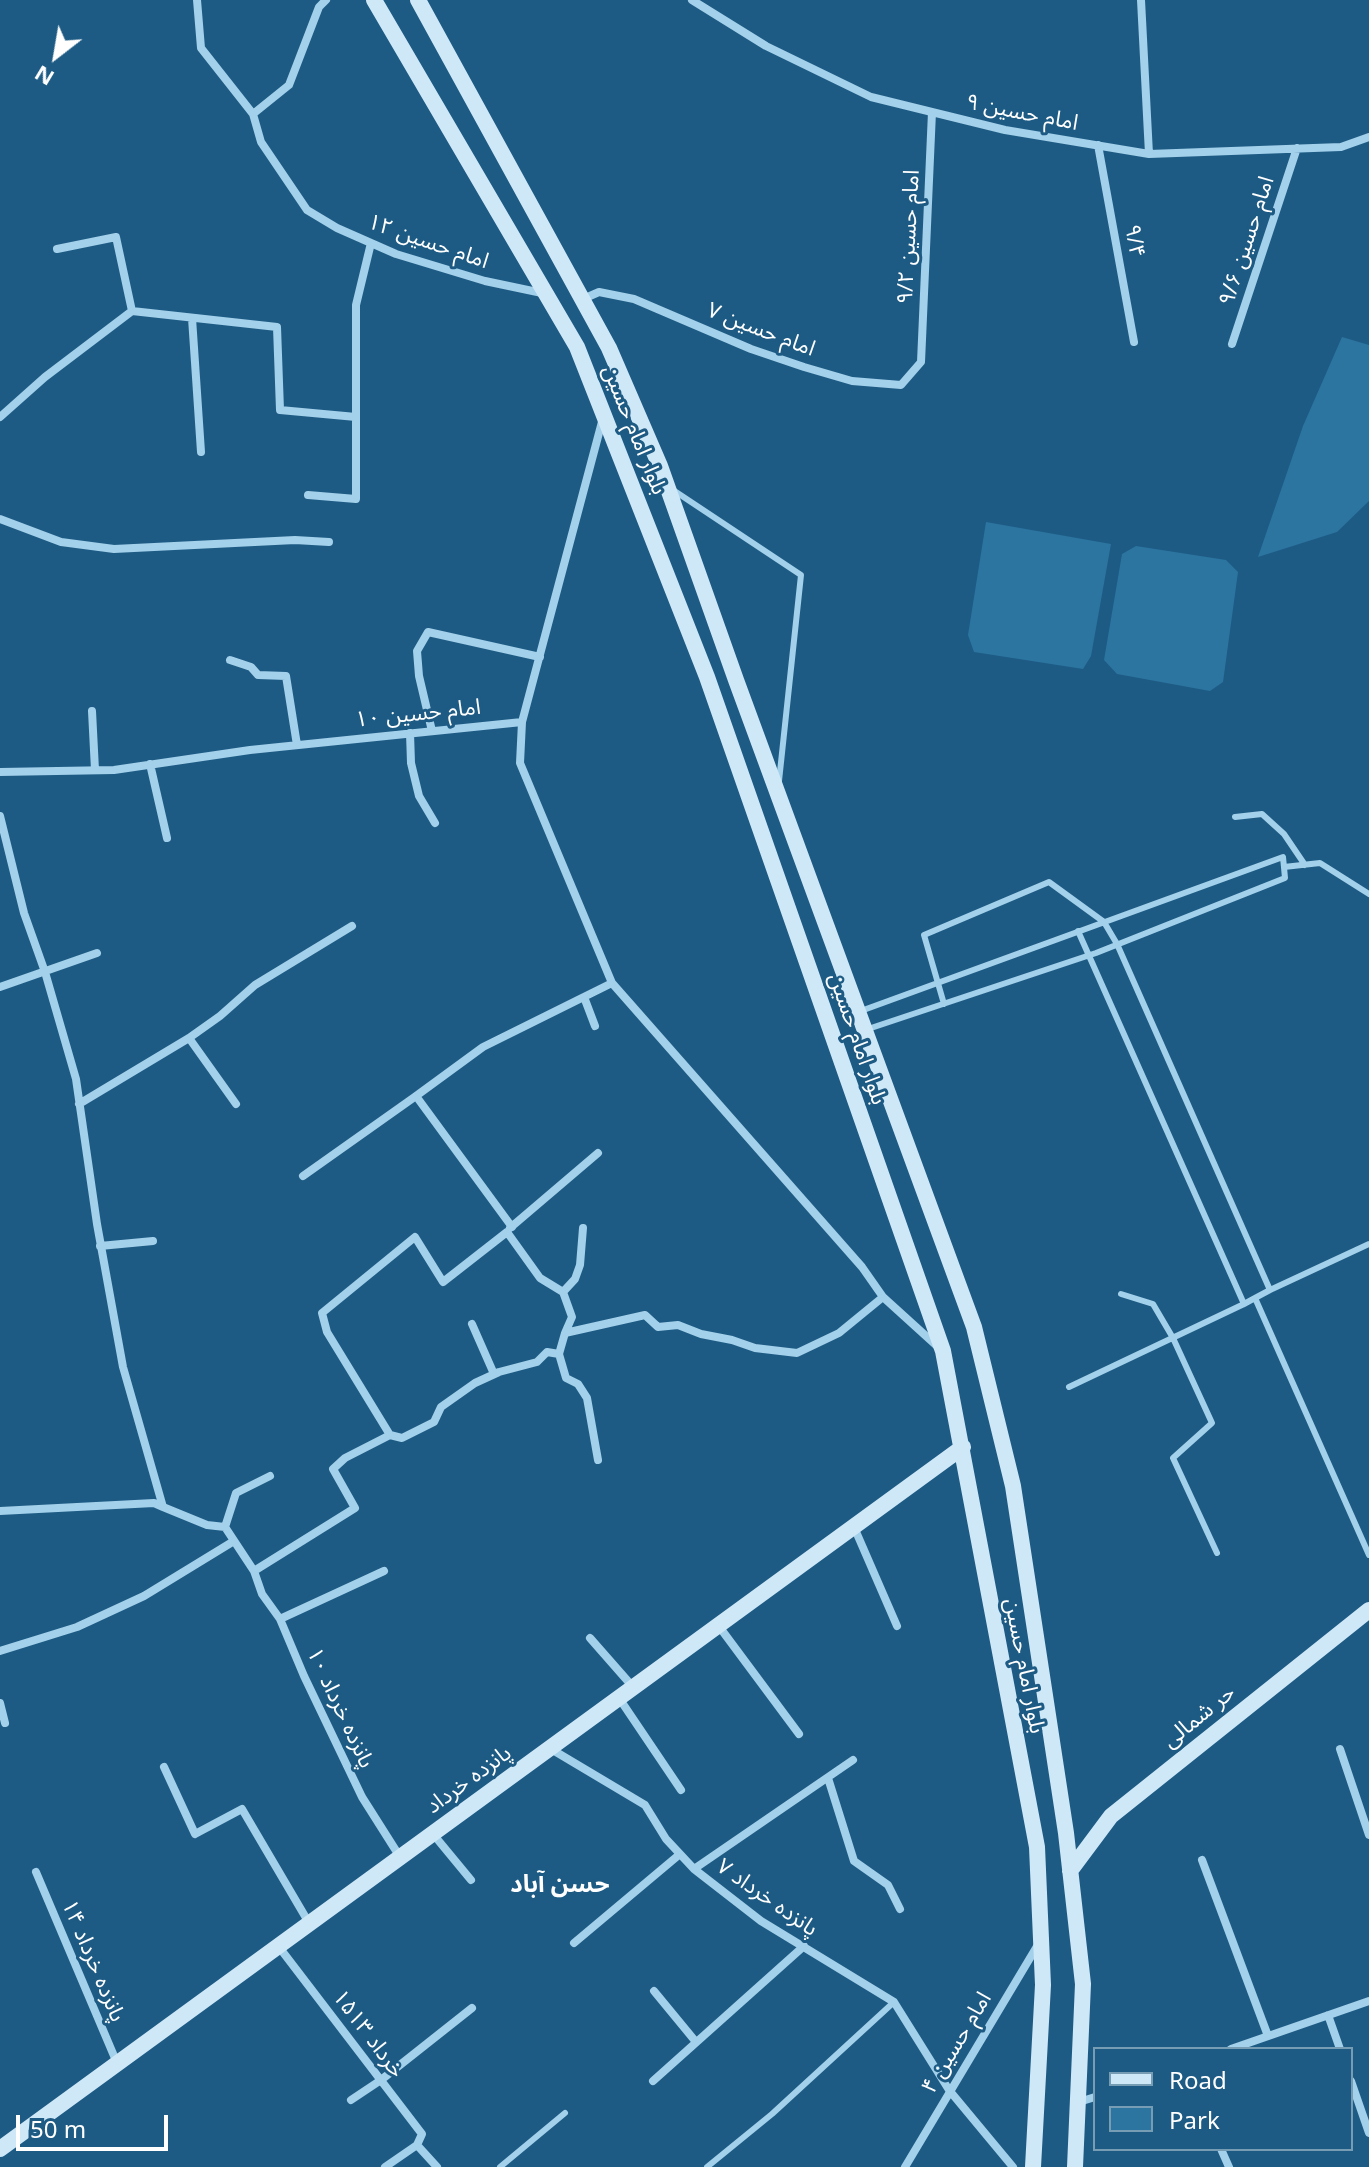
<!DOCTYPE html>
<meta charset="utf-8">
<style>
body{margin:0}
#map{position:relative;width:1369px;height:2167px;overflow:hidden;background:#1d5b84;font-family:"Noto Sans",sans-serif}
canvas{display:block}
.legend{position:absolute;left:1093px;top:2047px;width:260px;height:104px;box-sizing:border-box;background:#1d5b84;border:2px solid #779db5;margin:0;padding:10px 14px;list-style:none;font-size:24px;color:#fff}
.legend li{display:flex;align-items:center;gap:16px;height:40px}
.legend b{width:40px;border:2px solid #779db5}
.north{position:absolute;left:16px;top:16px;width:80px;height:80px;-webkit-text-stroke:6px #1d5b84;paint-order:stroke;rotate:211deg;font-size:22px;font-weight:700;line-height:32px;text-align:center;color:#fff}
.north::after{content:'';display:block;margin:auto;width:28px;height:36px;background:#fff;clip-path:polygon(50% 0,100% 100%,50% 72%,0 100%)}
.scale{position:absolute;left:16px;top:2115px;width:152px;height:36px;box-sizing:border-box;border:4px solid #fff;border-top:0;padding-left:10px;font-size:24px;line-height:28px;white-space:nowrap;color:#fff;-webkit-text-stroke:6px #1d5b84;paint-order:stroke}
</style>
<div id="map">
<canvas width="1369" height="2167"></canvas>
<ul class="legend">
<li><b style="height:10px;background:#cfe8f8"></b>Road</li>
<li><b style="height:22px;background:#2c75a1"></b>Park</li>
</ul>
<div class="north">N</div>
<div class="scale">50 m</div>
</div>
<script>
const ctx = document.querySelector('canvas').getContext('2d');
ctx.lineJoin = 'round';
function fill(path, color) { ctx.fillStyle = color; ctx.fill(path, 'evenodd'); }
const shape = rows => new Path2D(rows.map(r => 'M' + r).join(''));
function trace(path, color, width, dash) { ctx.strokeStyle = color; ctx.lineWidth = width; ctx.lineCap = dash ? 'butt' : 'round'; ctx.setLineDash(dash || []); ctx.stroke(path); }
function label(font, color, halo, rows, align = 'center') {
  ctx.font = font + ' "Noto Sans","Noto Sans Arabic",sans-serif'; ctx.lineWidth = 6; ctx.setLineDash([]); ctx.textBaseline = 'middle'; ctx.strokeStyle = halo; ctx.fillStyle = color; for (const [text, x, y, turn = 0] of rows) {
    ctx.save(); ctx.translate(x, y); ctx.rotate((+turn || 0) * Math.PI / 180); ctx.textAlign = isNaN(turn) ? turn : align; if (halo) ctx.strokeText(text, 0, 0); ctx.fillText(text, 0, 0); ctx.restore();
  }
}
fill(shape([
 [1342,337,1369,345,1369,501,1337,532,1258,557,1303,426],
 [986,522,1111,544,1091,656,1083,669,974,652,968,635],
 [1136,546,1226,560,1238,572,1223,682,1210,691,1117,674,1104,660,1122,554]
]), '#2c75a1');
trace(shape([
 [673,490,801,575,779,781],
 [1235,817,1262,814,1284,834,1305,865],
 [1284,867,1320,863,1369,894],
 [944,1004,924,935,1049,882,1104,922,1117,944,1270,1290,1255,1298,1244,1304,1078,931],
 [858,1012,1283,857,1285,878,1096,953,868,1029],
 [1270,1290,1369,1244],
 [1121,1294,1153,1304,1173,1338,1212,1423,1173,1458,1217,1553],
 [1255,1298,1369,1555],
 [1069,1387,1244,1304],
 [500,2167,565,2113],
 [707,2167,772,2114,894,2002]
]), '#a3d0ea', 6);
trace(shape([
 [197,0,201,48,253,114,261,142,307,210,337,228,396,254,485,281,542,293],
 [692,0,766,46,871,97,1005,130,1149,154,1341,147,1369,137],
 [1141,0,1149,154],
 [253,114,289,85,319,7,326,0],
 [1098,145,1134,342],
 [57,249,116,237,132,311],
 [583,299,599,292,634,299,751,349,804,367,852,381,901,385,921,362,932,112],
 [192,318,201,452],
 [1232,344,1297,148],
 [0,417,45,377,132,311,277,327,280,410,356,417,356,305,371,243],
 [308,495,356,499,356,417],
 [0,519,61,542,114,549,295,540,329,542],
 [230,660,251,667,258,675,286,676,297,745],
 [92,711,95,770],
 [522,722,520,763,612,983,862,1267,883,1297,937,1346],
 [432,731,419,676,417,651,428,632,540,657],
 [410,733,411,763,419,796,435,823],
 [150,764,167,838],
 [0,772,114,770,250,750,522,722,603,418],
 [0,816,24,913,45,972,76,1079,97,1224,123,1367,163,1507,154,1503,0,1511],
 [0,987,97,953],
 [584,997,595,1026],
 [189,1038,236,1104],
 [416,1096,483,1047,612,983],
 [79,1104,189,1038,220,1016,255,985,352,926],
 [303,1176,416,1096,512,1227],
 [510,1228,598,1153],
 [100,1246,153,1241],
 [563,1292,575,1279,580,1265,583,1228],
 [472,1324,494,1374],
 [559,1354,547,1352,537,1362,499,1372,475,1383,441,1407,434,1422,402,1438,390,1435,327,1332,322,1313,415,1237,443,1282,507,1232,540,1278,563,1292,572,1317,565,1333],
 [598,1460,587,1398,578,1384,566,1378,559,1354,565,1333,645,1315,658,1327,678,1325,701,1334,732,1340,755,1348,797,1353,839,1333,883,1297],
 [270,1476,236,1493,225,1527,254,1571,355,1508,333,1469,345,1458,390,1435],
 [163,1507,207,1525,225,1527],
 [854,1527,897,1626],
 [254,1571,262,1594,280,1619,304,1676,362,1797,400,1857],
 [280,1619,384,1571],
 [718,1625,799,1734],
 [590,1638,633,1687],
 [0,1651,77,1627,144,1596,234,1541],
 [619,1698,681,1790],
 [0,1703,5,1723],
 [551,1749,645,1805,666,1839,694,1869,761,1921,894,2002,949,2090,1013,2167],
 [1340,1749,1369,1835],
 [164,1767,195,1834,242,1809,309,1923],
 [828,1778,854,1861,888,1885,900,1909],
 [433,1834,471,1880],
 [1202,1860,1268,2036],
 [694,1869,853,1760],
 [36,1872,117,2063],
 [574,1943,680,1854],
 [279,1947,422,2134,417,2145],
 [654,1991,696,2042],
 [1328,2015,1340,2049],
 [1231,2049,1369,2001],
 [653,2081,804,1946],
 [1351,2081,1369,2133],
 [351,2100,381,2080,472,2008],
 [1079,2102,1095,2097],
 [1221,2149,1229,2167],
 [385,2167,417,2145,437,2167],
 [905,2167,1039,1943]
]), '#a3d0ea', 8);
trace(shape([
 [374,0,577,347,707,677,943,1351,1037,1847,1043,1985,1033,2167],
 [418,0,609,348,660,466,736,680,974,1327,1013,1486,1066,1833,1083,1984,1075,2167],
 [1070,1871,1111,1816,1369,1610],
 [0,2149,963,1447]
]), '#cfe8f8', 16);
label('22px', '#fff', '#1d5b84', [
 ["امام حسین ۹",1022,113,11],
 ["امام حسین ۹/۲",909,237,-87],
 ["۹/۴",1134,241,80],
 ["امام حسین ۹/۶",1247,241,-72],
 ["امام حسین ۱۲",428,242,19],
 ["امام حسین ۷",761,330,21],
 ["بلوار امام حسین",634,430,68],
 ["امام حسین ۱۰",418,714,-6],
 ["بلوار امام حسین",857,1039,71],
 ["بلوار امام حسین",1024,1666,79],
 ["پانزده خرداد ۱۰",340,1708,65],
 ["حر شمالی",1199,1717,-39],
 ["پانزده خرداد",469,1780,-36],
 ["پانزده خرداد ۷",767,1898,35],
 ["پانزده خرداد ۱۴",93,1961,67],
 ["۱۵خرداد ۱۳",368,2034,53],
 ["امام حسین ۴",957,2043,-59]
]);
label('bold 24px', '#fff', '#1d5b84', [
 ["حسن آباد",560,1885]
]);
</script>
